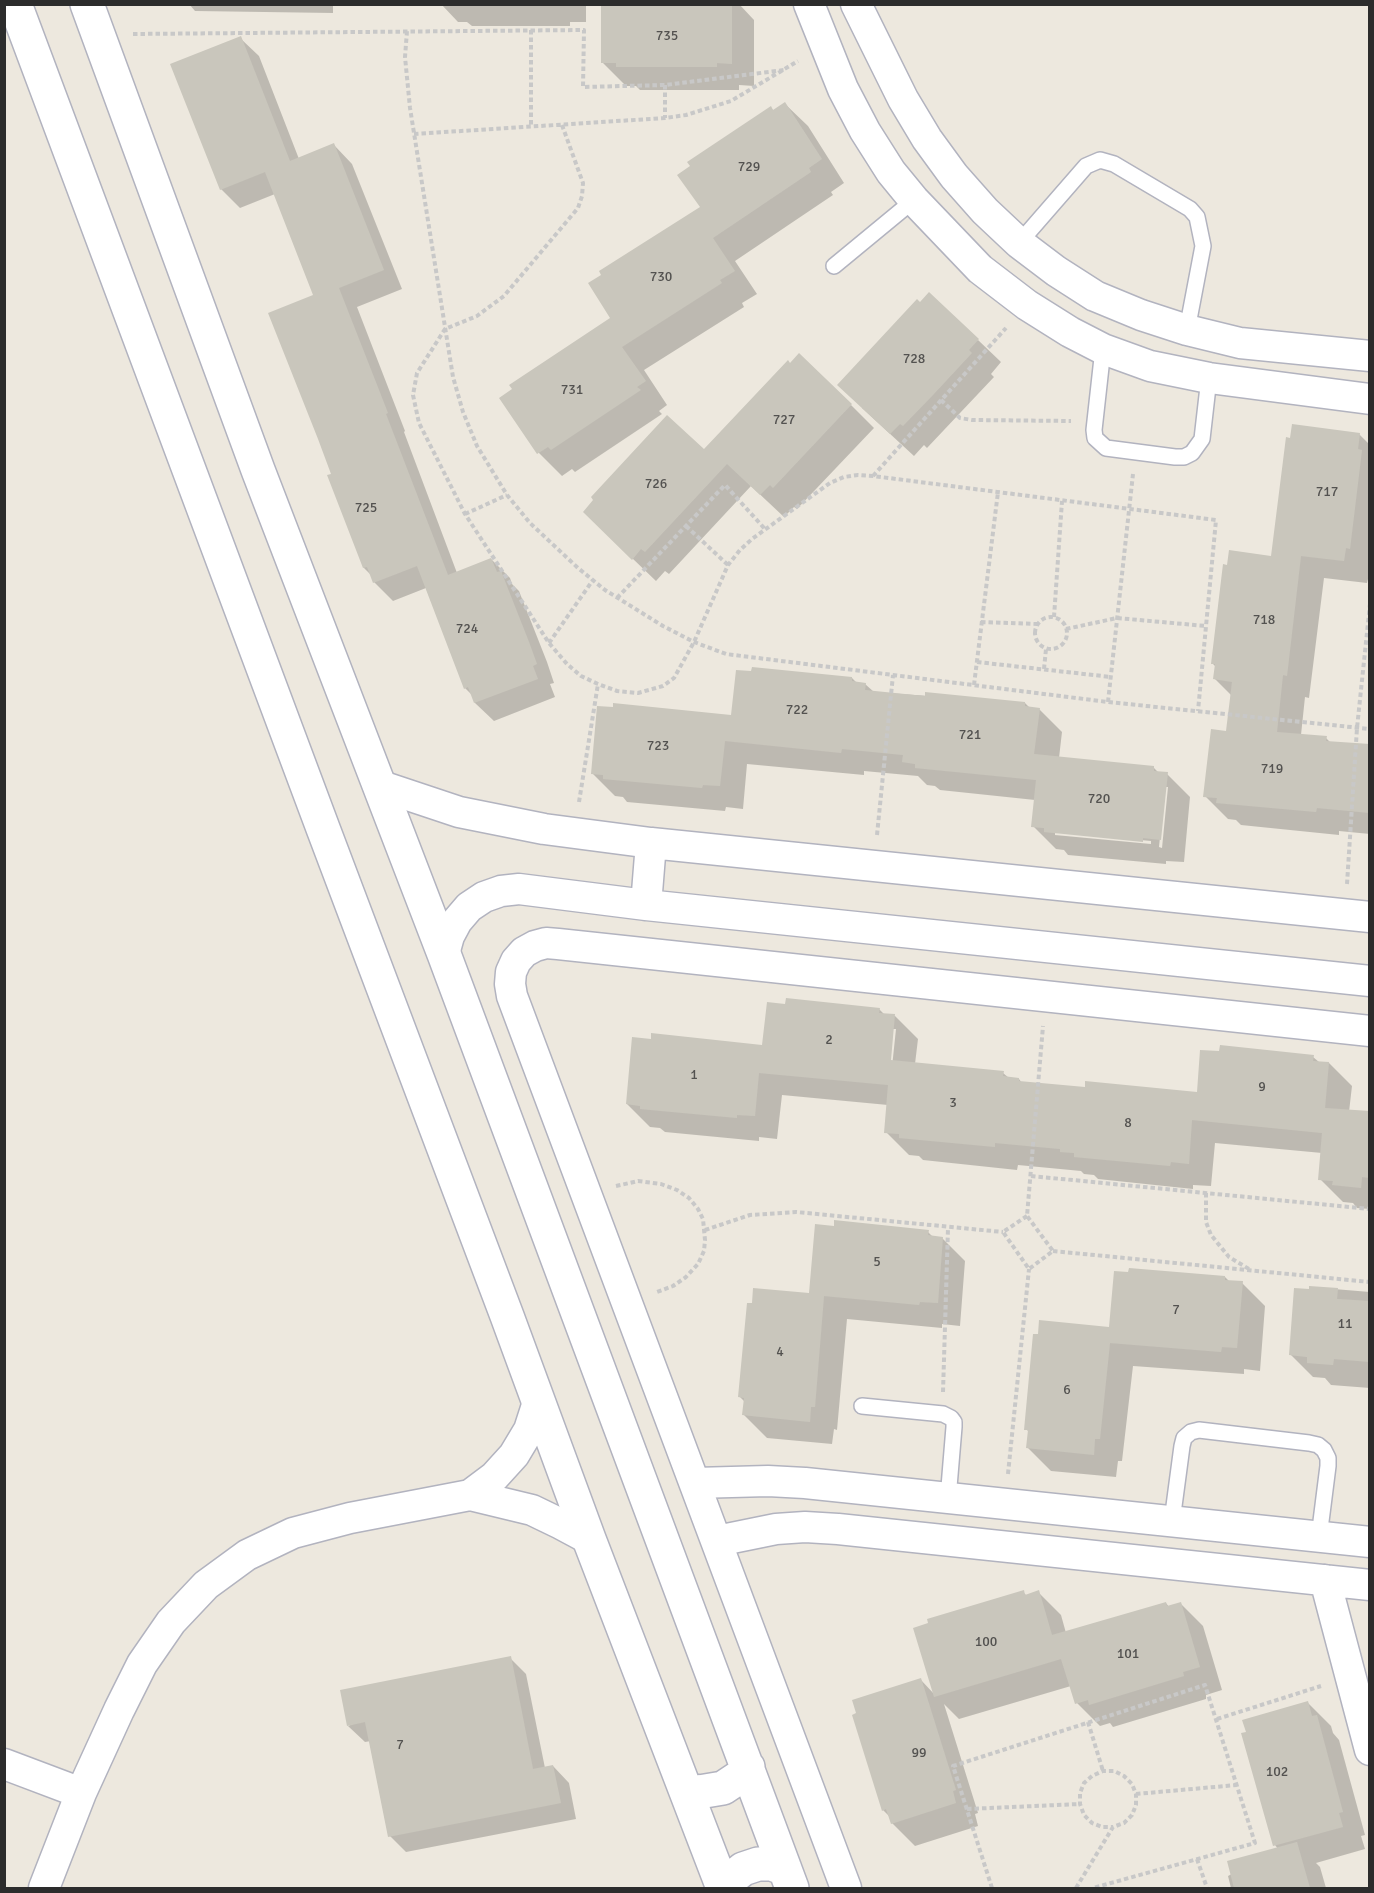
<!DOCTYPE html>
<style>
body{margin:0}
#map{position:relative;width:1374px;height:1893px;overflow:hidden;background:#ede8de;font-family:Signika,sans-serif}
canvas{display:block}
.frame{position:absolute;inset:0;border:6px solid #2c2c2c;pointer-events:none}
</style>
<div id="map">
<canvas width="1374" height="1893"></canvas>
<div class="frame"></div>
</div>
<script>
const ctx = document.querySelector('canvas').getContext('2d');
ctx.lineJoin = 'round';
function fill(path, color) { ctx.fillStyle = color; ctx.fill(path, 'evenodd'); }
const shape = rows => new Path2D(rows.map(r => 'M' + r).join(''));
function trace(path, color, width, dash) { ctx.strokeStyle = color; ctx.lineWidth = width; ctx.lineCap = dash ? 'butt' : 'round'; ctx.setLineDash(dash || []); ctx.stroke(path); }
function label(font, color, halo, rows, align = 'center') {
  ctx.font = font + ' Signika,sans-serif'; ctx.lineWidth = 4.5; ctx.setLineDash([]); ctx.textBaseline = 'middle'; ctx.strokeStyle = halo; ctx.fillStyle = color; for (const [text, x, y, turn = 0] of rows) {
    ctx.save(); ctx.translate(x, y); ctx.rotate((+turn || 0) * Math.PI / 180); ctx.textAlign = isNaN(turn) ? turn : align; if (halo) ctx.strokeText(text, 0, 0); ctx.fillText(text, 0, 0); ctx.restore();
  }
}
fill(shape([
 [189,4,333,4,333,13,195,11],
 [441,4,586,4,586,22,570,22,570,26,472,26,467,22,458,22],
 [603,4,739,4,754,20,754,86,739,85,739,90,640,90,636,86,626,86,603,63],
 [240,38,259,56,299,159,334,145,352,164,402,289,357,307,405,431,404,432,457,573,491,559,510,578,512,584,519,591,547,662,554,683,550,684,555,697,494,721,475,703,472,695,465,688,426,588,393,601,374,582,371,575,364,568,333,475,315,296,275,194,240,208,221,189],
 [785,104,808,126,844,183,831,192,833,195,735,261,757,294,742,303,744,307,644,370,667,405,659,411,662,414,575,472,572,469,562,476,539,453,501,398,612,318,702,207,771,108,774,111],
 [978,340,1001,362,991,374,994,377,927,448,924,445,914,456,862,408],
 [851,405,874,428,797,509,794,507,784,517,751,486,669,574,665,571,656,581,608,535,705,451],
 [1359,434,1370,445,1370,571,1367,583,1324,578,1309,698,1305,697,1301,735,1326,738,1331,743,1370,749,1370,834,1339,831,1339,835,1241,825,1236,820,1228,819,1205,796,1228,733,1232,696,1215,679,1216,667,1212,663,1273,558],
 [852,678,857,683,865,684,874,692,1025,703,1030,708,1039,709,1062,732,1059,758,1154,768,1159,773,1167,774,1190,797,1184,862,1166,861,1166,864,1068,855,1064,850,1056,849,1033,826,1035,800,940,790,935,786,927,785,918,776,864,771,864,775,747,764,743,809,726,807,725,811,627,802,623,797,615,796,592,773,732,717],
 [1165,787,1168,787,1162,848,1159,847],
 [1055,832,1151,841,1151,844,1055,835],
 [879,1009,885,1015,895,1016,918,1039,915,1064,1003,1073,1009,1078,1019,1079,1022,1083,1086,1088,1198,1094,1313,1057,1319,1062,1329,1063,1352,1086,1349,1112,1370,1114,1370,1209,1357,1208,1353,1203,1343,1202,1320,1179,1322,1153,1215,1143,1211,1186,1193,1185,1193,1189,1098,1179,1094,1175,1084,1174,1081,1171,1018,1165,1017,1170,923,1160,919,1156,909,1155,886,1132,888,1105,782,1095,777,1139,759,1137,759,1141,665,1132,660,1128,650,1127,627,1104,763,1046],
 [892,1029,896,1029,892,1067,889,1067],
 [928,1232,933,1237,942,1238,965,1261,960,1326,942,1324,942,1328,847,1319,837,1430,834,1429,832,1444,767,1438,744,1415,745,1402,740,1397,810,1295],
 [1225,1277,1229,1281,1242,1283,1265,1306,1260,1371,1244,1369,1244,1374,1133,1366,1122,1461,1118,1461,1116,1477,1051,1471,1028,1448,1030,1433,1026,1429,1111,1329],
 [1310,1287,1370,1292,1370,1388,1331,1385,1325,1378,1313,1377,1290,1354],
 [1023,1592,1027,1596,1038,1592,1061,1615,1066,1633,1166,1603,1169,1607,1180,1603,1203,1626,1222,1690,1206,1695,1206,1699,1113,1727,1110,1723,1100,1726,1077,1703,1071,1686,959,1719,944,1704,978,1813,975,1814,978,1826,915,1846,892,1823,890,1817,883,1810,921,1680,935,1695],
 [510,1658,526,1674,545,1768,553,1766,569,1783,576,1819,406,1852,390,1836,371,1741,365,1742,348,1726],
 [1308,1703,1331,1726,1333,1733,1339,1740,1365,1835,1361,1836,1365,1849,1316,1863,1320,1867,1326,1888,1231,1888,1228,1876,1278,1849,1275,1845]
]), '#0003');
fill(shape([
 [601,4,732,4,732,64,717,63,717,67,616,67,616,63,601,63],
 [241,36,290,161,334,143,384,270,339,288,388,413,386,414,448,575,491,558,497,572,501,571,529,642,537,664,533,666,538,679,474,703,468,687,464,689,417,566,373,583,367,567,363,568,327,475,331,474,318,439,268,313,313,295,265,172,220,190,170,64],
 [785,102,822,159,809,168,811,172,713,238,735,271,720,280,722,283,622,347,646,381,637,387,641,390,551,450,548,447,537,454,499,398,512,389,509,385,610,318,588,283,601,275,599,271,700,207,677,175,690,166,687,162,771,106,773,110],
 [929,292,979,339,969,350,972,353,933,395,903,426,900,424,890,434,837,385,917,299,920,302],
 [799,353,852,404,773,488,770,485,760,495,727,464,645,552,641,549,632,560,583,512,593,500,591,497,667,415,704,449,788,360,790,363],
 [1292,424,1360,433,1358,449,1362,450,1350,549,1346,548,1344,561,1301,556,1287,676,1283,675,1277,732,1327,736,1326,741,1370,744,1370,813,1317,808,1316,812,1216,803,1217,798,1203,797,1211,729,1226,731,1232,682,1213,679,1215,664,1211,664,1223,564,1227,565,1229,550,1271,556,1286,437,1290,438],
 [752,667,852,677,852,681,866,683,865,690,925,696,925,692,1025,702,1025,706,1040,708,1034,754,1154,766,1154,771,1168,772,1161,840,1143,838,1143,842,1044,832,1044,828,1031,827,1036,780,915,768,915,764,902,762,903,755,842,749,841,753,725,741,720,786,703,785,702,788,603,779,603,775,591,774,597,706,613,707,613,703,731,715,736,670,751,671],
 [786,998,880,1008,879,1013,895,1014,891,1060,1004,1071,1003,1076,1019,1078,1019,1081,1085,1087,1085,1081,1197,1092,1200,1050,1219,1051,1220,1045,1314,1055,1313,1061,1329,1062,1325,1108,1370,1111,1370,1178,1362,1177,1361,1188,1332,1185,1333,1181,1318,1180,1322,1133,1192,1120,1189,1164,1171,1162,1170,1166,1074,1157,1074,1153,1060,1152,1060,1149,995,1143,995,1147,899,1138,899,1134,884,1133,888,1085,759,1073,755,1116,737,1115,737,1118,640,1109,640,1106,626,1104,632,1037,651,1039,651,1033,762,1045,767,1002,785,1004],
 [834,1220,929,1230,928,1235,943,1237,938,1303,920,1302,919,1305,824,1296,815,1407,811,1407,810,1422,742,1415,744,1398,738,1397,747,1303,752,1303,753,1288,809,1293,815,1224,834,1226],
 [1129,1268,1225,1276,1225,1280,1243,1281,1237,1348,1222,1347,1221,1352,1110,1343,1100,1439,1095,1439,1094,1455,1026,1448,1028,1430,1024,1430,1033,1334,1038,1334,1039,1320,1109,1327,1114,1271,1128,1272],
 [1309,1286,1338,1288,1337,1299,1370,1301,1370,1362,1334,1359,1333,1365,1307,1363,1307,1357,1289,1355,1294,1288,1309,1289],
 [1024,1590,1025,1595,1039,1590,1052,1635,1166,1602,1167,1606,1181,1602,1200,1667,1183,1672,1184,1676,1089,1705,1088,1700,1075,1704,1061,1659,934,1697,913,1628,928,1623,927,1619],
 [511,1656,533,1769,553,1765,561,1803,388,1837,365,1722,347,1726,340,1690],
 [921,1678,956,1790,953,1791,956,1803,891,1824,886,1809,882,1811,852,1715,856,1713,852,1700],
 [1308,1701,1312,1716,1317,1715,1343,1812,1339,1813,1343,1827,1273,1846,1241,1733,1246,1732,1242,1720],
 [1297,1842,1310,1888,1234,1888,1227,1861]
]), '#c9c6bc');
const lane = shape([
 [1019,243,1086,166,1100,160,1114,164,1190,209,1197,217,1203,246,1187,330],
 [834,266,914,200],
 [1103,349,1094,430,1095,438,1106,448,1175,457,1184,457,1192,453,1202,439,1209,378],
 [862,1406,943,1414,951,1418,954,1422,954,1427,948,1499],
 [1172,1521,1182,1446,1184,1438,1191,1432,1199,1430,1309,1443,1318,1445,1324,1450,1328,1458,1328,1466,1319,1537]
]);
const street = shape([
 [809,4,843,89,865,131,891,172,914,200,980,269,1027,305,1070,332,1103,349,1150,366,1209,378,1370,399],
 [856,4,903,99,927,139,954,176,985,211,1019,243,1056,271,1095,296,1141,315,1187,330,1240,343,1370,356],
 [378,785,459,812,544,829,651,843,1370,917],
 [646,905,651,843],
 [444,954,449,936,457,921,469,907,484,897,501,891,519,889,646,905,1370,981],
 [695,1483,768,1481,805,1483,1370,1542],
 [470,1495,494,1477,514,1455,529,1430,538,1402],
 [717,1541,776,1529,805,1527,838,1529,1370,1585],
 [1325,1580,1370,1750],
 [4,1764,81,1793],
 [44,1888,81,1793,119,1710,142,1664,171,1622,206,1585,247,1555,293,1533,350,1518,470,1495,532,1510,561,1524,589,1539],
 [846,1888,512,996,510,984,511,972,516,961,524,952,535,946,546,943,558,944,1370,1031]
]);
const secondary = shape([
 [15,4,324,831,507,1316,589,1539,723,1888],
 [87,4,258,470,444,954,792,1888],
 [687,1790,699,1792,723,1788,741,1776,748,1767],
 [725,1888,732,1878,743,1869,758,1864,772,1864,785,1869]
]);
trace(lane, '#b2b3bf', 18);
trace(street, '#b2b3bf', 33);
trace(secondary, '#b2b3bf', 36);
trace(shape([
 [531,30,531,127],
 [407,31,405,57,410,108,453,377,463,412,477,446,507,495,530,523,578,568,605,590,663,626,694,642,726,654,1108,702,1370,729],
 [133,34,584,30,583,87,665,85,784,70],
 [665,85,665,118],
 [562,125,583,183,582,196,578,208,504,296,477,316,445,329,417,373,413,395,419,423,465,514,549,643,567,664,581,676,598,684,617,691,638,693,663,686,674,678,694,642,728,565,740,550,752,539,830,483,844,477,858,475,873,476,1216,520,1198,711],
 [414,134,665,118,686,115,731,101,798,61],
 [941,400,960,418,972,420,1071,421],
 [873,476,1006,328],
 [465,514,507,495],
 [686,526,728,565],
 [617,598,725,485,765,529],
 '1035 633a16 16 0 1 1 32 0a16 16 0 1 1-32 0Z',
 [1054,617,1062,501],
 [981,622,1037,624],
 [1066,629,1117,618,1206,626],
 [549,643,593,580],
 [977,662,1111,677],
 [1044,669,1046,649],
 [974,685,998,492],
 [1108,702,1133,474],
 [579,802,598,684],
 [877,835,893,675],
 [1347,884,1357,728,1370,604],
 [1031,1176,1370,1209],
 [616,1186,638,1181,661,1184,677,1190,689,1198,698,1209,703,1219,705,1240,704,1251,698,1264,686,1277,673,1286,657,1292],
 [1206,1193,1206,1222,1211,1235,1229,1257,1249,1269],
 [1027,1216,1003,1232,1029,1269,1053,1251,1027,1216,1043,1026],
 [705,1230,750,1215,796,1212,1003,1232],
 [1053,1251,1370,1282],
 [943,1392,948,1228],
 [1008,1474,1029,1269],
 [1217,1719,1321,1686],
 [1088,1722,1103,1771],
 [1136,1794,1237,1785],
 [967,1809,1080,1804],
 [1197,1859,1207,1888],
 [992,1888,953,1766,1205,1685,1255,1843,1093,1888],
 [1076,1888,1113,1827,1124,1823,1132,1815,1136,1805,1136,1794,1132,1784,1124,1776,1114,1771,1103,1771,1092,1776,1084,1783,1080,1793,1080,1804,1084,1815,1092,1823,1102,1827,1113,1827]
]), '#c8c8c8', 4, [4.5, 3]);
trace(lane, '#fff', 15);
trace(street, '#fff', 30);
trace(secondary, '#fff', 33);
label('14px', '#535250', null, [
 ["735",667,36],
 ["729",749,167],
 ["730",661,277],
 ["728",914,359],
 ["731",572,390],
 ["727",784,420],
 ["726",656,484],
 ["717",1327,492],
 ["725",366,508],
 ["718",1264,620],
 ["724",467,629],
 ["722",797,710],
 ["721",970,735],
 ["723",658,746],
 ["719",1272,769],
 ["720",1099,799],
 ["2",829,1040],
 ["1",694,1075],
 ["9",1262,1087],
 ["3",953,1103],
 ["8",1128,1123],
 ["5",877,1262],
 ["7",1176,1310],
 ["11",1345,1324],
 ["4",780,1352],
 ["6",1067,1390],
 ["100",986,1642],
 ["101",1128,1654],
 ["7",400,1745],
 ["99",919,1753],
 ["102",1277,1772]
]);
</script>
